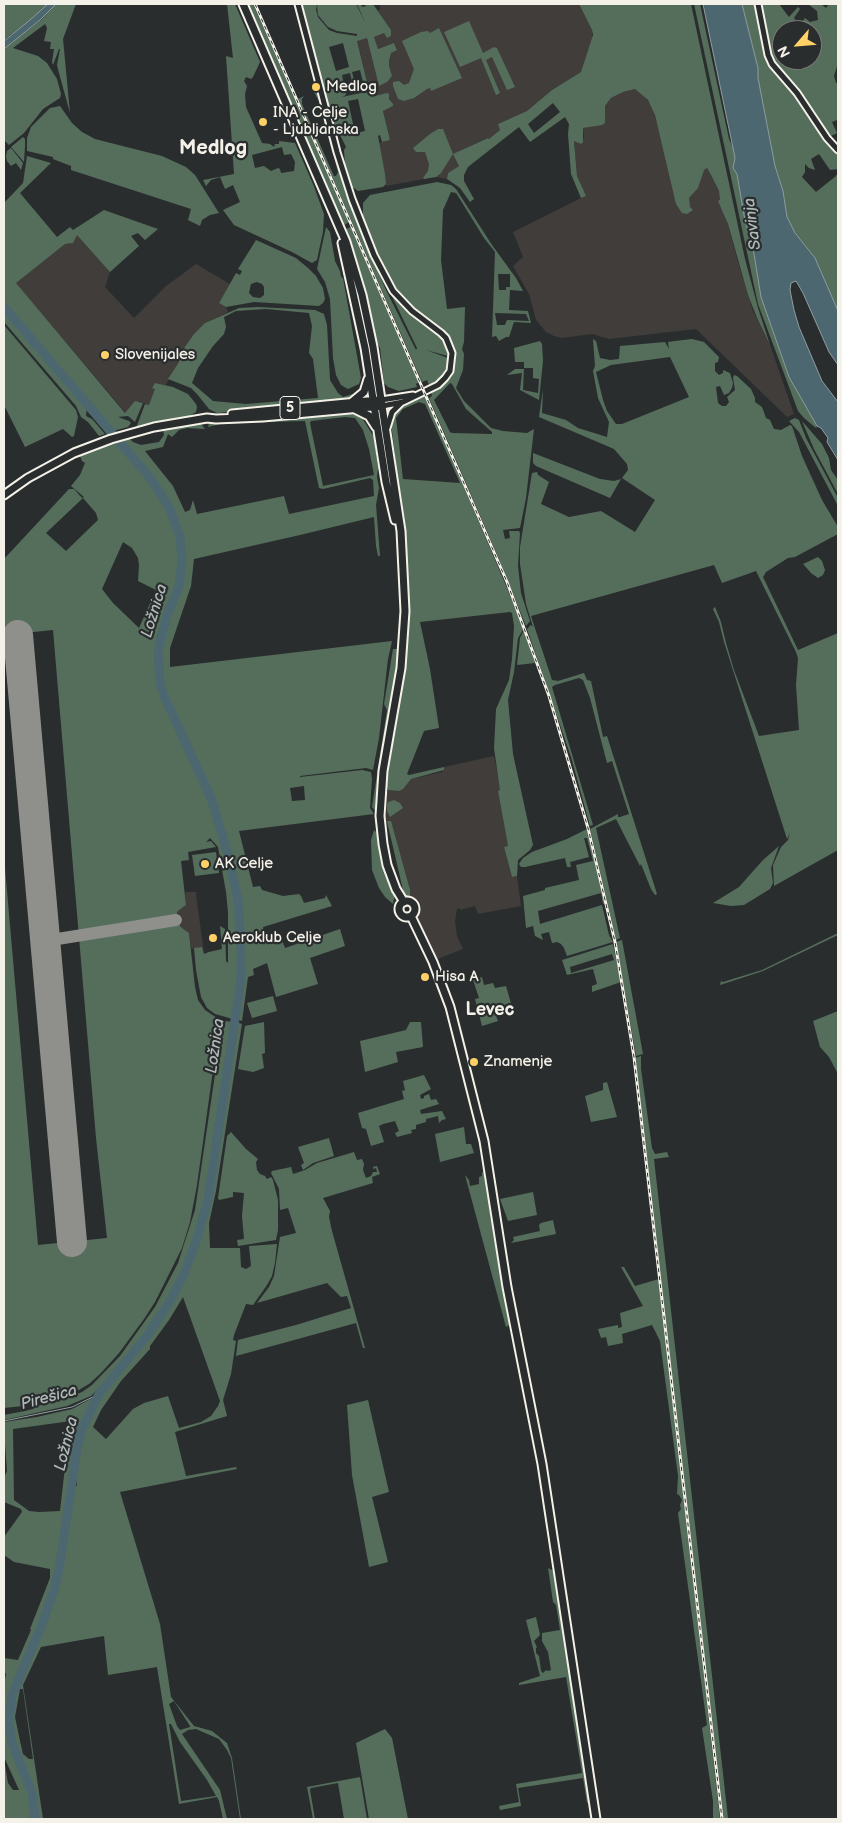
<!DOCTYPE html>
<meta charset="utf-8">
<style>
body{margin:0}
#map{position:relative;width:842px;height:1823px;overflow:hidden;background:#2a2d2e;font-family:"Balsamiq Sans",sans-serif}
canvas{display:block}
.frame{position:absolute;inset:0;border:5px solid #f4f1e8;pointer-events:none}
.north{position:absolute;left:772px;top:20px;width:50px;height:50px;box-sizing:border-box;background:#2a2d2e;border:1px solid #7b7b78;border-radius:50%;rotate:243deg;font-size:14px;font-weight:700;line-height:20px;text-align:center;color:#f4f1e8}
.north::after{content:'';display:block;margin:auto;width:18px;height:22px;background:#ffd166;clip-path:polygon(50% 0,100% 100%,50% 72%,0 100%)}
</style>
<div id="map">
<canvas width="842" height="1823"></canvas>
<div class="frame"></div>
<div class="north">N</div>
</div>
<script>
const ctx = document.querySelector('canvas').getContext('2d');
ctx.lineJoin = 'round';
function fill(path, color) { ctx.fillStyle = color; ctx.fill(path, 'evenodd'); }
const shape = rows => new Path2D(rows.map(r => 'M' + r).join(''));
function trace(path, color, width, dash) { ctx.strokeStyle = color; ctx.lineWidth = width; ctx.lineCap = dash ? 'butt' : 'round'; ctx.setLineDash(dash || []); ctx.stroke(path); }
function label(font, color, halo, rows, align = 'center') {
  ctx.font = font + ' "Balsamiq Sans",sans-serif'; ctx.lineWidth = 4.5; ctx.setLineDash([]); ctx.textBaseline = 'middle'; ctx.strokeStyle = halo; ctx.fillStyle = color; for (const [text, x, y, turn = 0] of rows) {
    ctx.save(); ctx.translate(x, y); ctx.rotate((+turn || 0) * Math.PI / 180); ctx.textAlign = isNaN(turn) ? turn : align; if (halo) ctx.strokeText(text, 0, 0); ctx.fillText(text, 0, 0); ctx.restore();
  }
}
fill(shape([
 [378,4,579,4,592,30,592,41,581,72,552,90,527,111,498,124,501,130,491,138,488,139,487,138,454,154,459,166,448,173,447,179,435,177,386,186,378,143,390,140,383,111,393,106,389,98,371,97,357,40,367,38,379,85,392,76,388,66,391,53,397,49,394,43,378,49,374,37,384,33,387,38,391,36,391,30,378,11,381,8],
 [635,89,644,96,652,106,662,140,703,161,711,175,719,191,738,262,753,311,770,345,794,414,787,417,696,329,609,339,592,334,562,338,554,336,546,332,536,320,529,294,513,266,523,257,513,232,585,196,577,176,574,141,581,144,584,137,583,128,605,123,605,106,611,98,623,92],
 [77,234,110,272,105,287,134,318,166,286,196,264,230,284,219,303,226,307,228,312,205,323,165,386,155,383,156,389,149,405,139,401,126,413,15,283,65,244,70,244],
 [494,756,501,790,498,791,508,846,504,847,512,877,517,876,521,906,478,914,475,906,460,910,460,908,457,909,455,921,457,936,463,949,435,960,416,919,416,913,421,906,418,900,413,901,408,899,403,890,397,859,385,818,385,795,388,790,399,791,411,779,442,772,444,767],
 [187,892,196,892,196,894,204,953,202,947,191,949,189,933,182,928,175,918,178,911,186,905,185,893]
]), '#403d3b');
fill(shape([
 [4,4,48,4,29,21,4,40],
 [56,4,76,4,63,39,70,113,59,73,57,65,60,49,59,49,53,65,52,62,54,49,50,49,51,42,44,41,47,28,45,24,13,48,38,56,47,63,57,79,61,94,60,98,43,109,24,133,9,145,4,140,4,49,41,20],
 [227,4,235,4,260,62,253,77,251,79,246,77,244,81,247,86,245,94,246,107,262,143,270,144,274,147,275,144,279,144,279,141,295,143,313,184,324,214,323,232,318,255,317,260,312,263,292,252,234,225,223,210,240,202,233,185,225,189,220,177,211,180,206,186,203,180,234,174,226,56,233,58],
 [282,147,284,155,291,154,295,162,294,171,281,173,280,169,278,168,271,171,264,166,255,168,252,155],
 [246,4,253,4,342,205,349,222,344,225,346,229,351,227,419,382,416,384,417,387,399,391,388,387,384,383,380,348,374,336,358,270,346,234,327,188],
 [301,4,317,4,316,10,318,17,329,30,337,33,357,36,357,34,337,31,328,27,318,15,317,6,319,4,356,4,366,24,357,4,361,4,362,7,366,6,365,4,373,4,391,30,391,36,387,38,384,33,374,37,378,49,394,43,397,50,391,53,389,61,389,66,392,76,387,82,379,86,367,38,357,41,369,90,365,90,360,70,352,72,357,92,355,93,350,73,342,75,346,95,342,97,370,91,371,97,387,93,389,94,389,99,393,104,393,106,383,111,390,140,382,142,380,135,378,136,385,174,386,184,383,187,358,191,351,186,345,164,344,150,346,147,333,121],
 [343,43,349,67,336,71,329,47],
 [358,99,365,131,355,133,348,101],
 [579,4,691,4,745,259,758,308,770,345,757,318,748,295,728,224,718,201,720,200,719,191,711,175,707,168,704,170,698,188,689,198,690,207,693,210,687,214,682,213,676,204,655,115,648,100,635,89,623,92,611,98,605,106,605,123,602,125,583,128,583,142,581,144,574,141,577,176,586,196,581,198,571,174,568,134,569,124,565,117,530,142,519,127,473,163,468,167,464,175,464,181,474,199,470,202,460,188,447,179,448,173,459,166,453,154,441,173,436,177,424,179,423,178,428,171,429,164,425,152,416,152,413,148,430,134,438,129,443,129,453,154,488,138,489,139,500,130,498,124,527,111,552,90,581,72,593,35,592,30],
 [553,103,560,112,534,133,528,124],
 [694,4,700,4,729,139,733,148,735,158,733,166,737,174,744,215,754,254,761,297,789,377,817,426,816,428,804,418,798,411,758,304],
 [742,4,756,4,766,55,819,128,823,139,828,141,838,152,838,169,830,170,819,154,811,159,815,170,809,168,805,164,805,172,802,177,816,192,836,176,838,172,838,311,815,258,795,233,787,217,783,191,775,166,758,78,758,68],
 [760,4,779,4,789,17,798,7,800,9,794,18,798,23,803,21,805,18,810,22,818,20,817,11,808,4,821,4,826,8,829,4,838,4,838,63,834,76,836,83,838,83,838,72,838,124,837,120,832,122,837,133,829,137,773,62],
 [782,30,812,30,812,60,782,60],
 [469,21,483,53,494,47,497,48,515,87,507,90,492,57,486,60,500,93,496,95,481,58,460,67,444,32],
 [439,28,462,78,431,91,430,88,427,89,414,98,404,101,398,99,393,86,393,82,399,81,404,85,409,83,414,69,402,41,421,32,428,31,430,33],
 [314,92,316,92,322,103,345,189,357,224,386,290,416,350,417,348,386,284,404,308,440,337,447,346,448,356,426,350,448,358,445,372,439,379,429,385,427,380,422,382,298,99,304,96,302,99,302,104,334,176,336,176,338,172,327,130,323,127,325,121,320,103],
 [60,106,72,123,82,132,95,139,162,156,186,167,195,175,219,213,210,215,202,220,200,226,188,220,191,209,71,170,71,166,53,159,53,157,27,151,27,138,31,127,50,108],
 [23,137,25,139,25,146,24,162,11,147],
 [11,148,23,163,21,170,16,163,11,166,7,161,6,157,7,151],
 [27,156,51,163,20,193,57,237,70,227,73,230,104,210,158,229,145,240,138,233,131,236,139,246,110,272,77,235,73,243,65,244,16,283,125,413,135,401,143,403,135,422,128,416,118,417,129,421,131,423,128,427,113,431,4,302,4,203,23,183],
 [437,182,451,185,456,189,492,245,516,278,523,291,510,290,509,310,528,311,531,323,514,322,509,337,506,337,499,341,496,336,492,337,495,252,484,238,458,196,456,193,451,192,443,210,441,260,447,309,465,307,464,342,462,349,464,354,463,370,456,388,464,401,491,428,503,431,527,433,534,429,526,498,520,528,503,530,505,539,510,538,509,531,519,531,520,533,518,566,521,593,530,621,526,626,498,557,429,398,432,396,431,392,447,382,451,377,455,363,453,345,446,333,411,306,392,283,379,260,363,218,363,203,370,195],
 [498,274,510,274,510,287,506,287,506,290,499,290],
 [495,313,526,314,529,321,507,320,505,325,497,325],
 [450,383,452,384,466,409,492,432,492,434,452,433,450,432,434,400],
 [326,227,330,232,335,261,340,271,341,277,343,278,361,378,359,384,348,389,341,385,336,375,333,358,330,299,325,282,317,269],
 [256,240,296,258,308,268,316,276,323,288,325,299,323,303,319,306,254,302,226,307,219,303,236,273,240,275,242,271,238,269],
 [257,282,262,284,264,287,264,295,260,298,253,297,249,293,251,284],
 [258,307,315,310,324,314,327,325,330,380,338,393,343,397,359,392,353,398,346,401,217,413,209,409,197,394,191,388,168,379,179,362,180,354,194,334,205,323,239,308],
 [266,309,309,313,312,326,309,353,313,359,318,398,246,404,213,401,192,383,198,368,213,346,224,334,226,327,224,317,236,311],
 [4,309,87,407,86,416,92,419,105,434,99,436,88,422,81,417,76,406,4,322],
 [4,325,76,410,78,417,74,436,72,437,63,429,25,447,4,405],
 [593,339,596,341,600,358,610,360,619,359,620,346,665,342,669,349,668,342,675,341,692,339,704,342,719,357,718,362,715,363,715,371,719,375,723,373,723,370,730,373,733,383,732,388,729,393,724,395,720,386,716,387,718,403,722,406,726,406,729,402,727,397,735,390,733,378,734,375,737,376,751,389,755,398,755,402,762,407,766,418,770,420,774,429,781,430,790,425,792,426,802,456,822,500,838,527,838,534,795,557,788,558,766,572,763,577,798,650,838,633,838,850,774,886,773,865,781,847,788,840,790,833,787,839,724,642,719,622,713,609,715,607,721,622,726,643,734,670,759,736,799,730,796,685,798,658,796,652,756,571,722,583,714,565,531,616,552,680,558,681,584,673,587,680,591,681,603,737,607,736,657,894,655,895,651,889,641,864,640,866,616,819,596,828,620,938,616,940,590,829,618,814,618,817,620,817,629,814,612,761,607,763,590,698,583,680,579,678,555,685,552,687,593,825,590,826,571,757,527,629,531,625,533,627,526,604,520,564,520,547,532,473,537,472,538,475,549,482,541,504,569,517,601,511,635,532,655,500,622,478,628,470,627,464,614,449,539,417,543,389,542,413,566,420,578,428,607,437,609,422,598,398,593,371,595,366],
 [670,357,689,397,622,424,616,424,607,411,603,400,596,372,611,365],
 [540,341,542,344,543,361,539,400,520,390,522,373,507,375,515,369,524,369,524,362,515,362,514,348],
 [524,368,533,368,533,378,539,379,538,393,523,390],
 [155,383,173,387,188,394,196,404,197,407,196,412,189,416,136,428,145,404,149,405,155,389,152,388],
 [422,396,425,396,434,416,524,628,518,638,514,672,508,700,513,754,533,845,530,850,518,860,517,876,512,877,504,847,508,846,498,791,500,790,494,748,496,709,509,680,512,659,514,626,512,613,510,612,420,622,430,669,439,728,424,731,407,774,409,775,444,767,444,770,411,779,403,789,399,791,388,790,386,786,387,771,402,681,408,607,406,545,391,423,393,414,401,405],
 [419,402,425,404,460,483,403,479,396,418,403,409],
 [354,413,362,418,374,437,378,468,377,477,379,488,376,505,380,556,378,556,376,546,374,517,300,535,194,559,191,586,170,648,170,667,392,641,388,659,379,738,373,770,366,768,300,776,300,777,362,770,371,772,372,779,370,808,374,814,239,831,253,887,260,886,262,890,283,896,299,894,301,896,304,903,325,898,326,895,332,906,263,927,266,942,281,938,285,948,340,929,345,946,310,958,318,984,276,997,267,963,253,969,254,975,248,977,242,1021,237,1019,243,977,243,929,239,894,232,859,224,828,209,788,168,701,160,674,159,656,161,643,166,622,180,588,183,574,182,537,177,519,163,490,121,438,128,437,133,442,141,445,159,442,164,435,163,429,201,424,205,429,187,428,179,430,172,437,168,434,163,447,145,451,173,486,185,512,190,510,193,500,197,514,284,496,289,514,374,496,373,480,370,478,323,489,319,488,305,421,265,422,220,424,208,427,209,423],
 [345,417,355,418,363,430,369,449,374,475,323,486,310,423,311,421],
 [304,786,305,800,292,801,290,788],
 [795,418,799,420,806,438,838,498,838,506,799,432,789,421],
 [802,421,822,444,829,458,831,470,838,480,838,494,814,449],
 [116,440,159,492,173,521,177,536,179,563,176,585,157,637,154,657,156,677,160,690,211,803,218,824,232,880,237,912,239,944,239,970,233,1019,215,1014,207,1008,201,997,196,970,194,948,202,947,204,954,209,952,222,949,220,926,225,929,226,961,228,963,228,912,226,892,218,847,210,838,206,842,211,841,216,847,188,852,189,860,181,861,186,905,178,911,175,918,115,927,115,931,177,922,182,928,189,933,195,987,198,1000,205,1010,220,1020,197,1185,190,1222,182,1248,155,1302,144,1319,119,1353,100,1374,89,1384,72,1394,23,1406,4,1408,4,857,38,1245,107,1238,96,1138,53,630,4,635,4,559,69,489,74,489,82,498,84,497,71,486,80,475,85,463,82,461,79,454],
 [83,498,96,513,98,520,66,551,46,533],
 [123,542,132,548,138,558,139,565,138,581,156,590,139,628,113,603,102,589],
 [533,453,600,479,614,481,621,479,610,498,536,466,533,463],
 [818,557,822,561,825,570,823,575,818,578,811,573,803,564],
 [524,630,535,663,517,665,520,638],
 [393,649,400,649,377,812,376,812,372,807,387,710,384,704],
 [394,800,400,803,403,808,390,817,387,811,387,805,388,802],
 [387,821,391,821,410,890,410,897,408,899,403,890],
 [587,829,605,903,603,904,601,893,538,911,540,924,602,905,609,935,613,942,567,956,564,948,561,944,557,942,552,943,549,932,541,934,543,940,535,936,533,926,526,928,523,896,545,890,545,888,579,880,576,865,593,861,587,838,584,838,589,857,570,862,571,867,567,867,565,858,525,867,521,867,519,864,523,858,532,852,567,839],
 [374,830,378,834,384,865,395,894,393,904,385,897,379,888,372,870,371,840],
 [779,846,771,868,773,883,770,889,744,905,731,906,713,903,739,887,763,860],
 [216,852,219,873,195,876,192,855],
 [838,933,838,935,763,971,720,985,721,981,723,982,762,970],
 [622,940,643,1054,636,1056,616,942],
 [613,944,621,982,592,992,592,986,597,984,593,969,567,975,562,960],
 [612,954,614,960,571,973,570,967],
 [482,977,484,985,493,983,495,988,506,986,512,1007,495,1013,498,1021,482,1026,475,999,479,998,473,980],
 [273,996,277,1011,252,1018,247,1003],
 [838,1011,838,1074,829,1057,820,1047,813,1021],
 [226,1021,232,1022,211,1169,203,1213,197,1234,180,1278,167,1302,135,1349,109,1378,91,1396,67,1406,4,1420,4,1415,25,1411,33,1409,33,1407,66,1398,82,1392,92,1385,120,1356,155,1307,178,1263,195,1210,222,1027,223,1022],
 [236,1022,242,1024,216,1191,209,1223,210,1248,240,1248,241,1267,246,1269,251,1266,249,1246,277,1244,275,1263,272,1276,267,1285,253,1305,246,1304,234,1335,233,1340,236,1341,231,1374,223,1400,227,1416,175,1432,186,1476,236,1467,237,1469,120,1492,160,1624,171,1697,194,1726,212,1731,227,1743,232,1758,241,1819,240,1819,231,1758,227,1750,219,1739,196,1729,188,1730,182,1734,220,1790,227,1819,223,1819,219,1801,217,1797,179,1804,157,1667,108,1675,104,1636,41,1647,23,1685,43,1819,37,1819,31,1785,17,1752,11,1728,12,1696,18,1678,45,1620,54,1594,64,1552,74,1487,77,1486,76,1477,80,1443,87,1419,98,1399,158,1322,177,1291,198,1240,210,1195],
 [183,1297,220,1401,218,1406,211,1416,201,1422,179,1428,168,1396,144,1403,133,1409,106,1439,93,1427,101,1410,121,1381,150,1349,150,1346,169,1320],
 [20,1689,23,1689,33,1759,29,1759,23,1754,20,1741,15,1717],
 [174,1701,190,1726,190,1727,180,1730,177,1726,169,1704],
 [169,1724,171,1724,180,1742,207,1780,216,1796,181,1801],
 [264,1022,265,1053,262,1054,264,1068,253,1072,238,1069,245,1026],
 [410,1022,421,1022,423,1047,396,1052,398,1062,365,1072,360,1041,406,1030],
 [641,1056,641,1069,652,1148,655,1154,667,1152,669,1157,654,1159,728,1818,723,1819,635,1058],
 [424,1075,431,1089,420,1095,421,1099,424,1098,424,1096,429,1094,431,1100,436,1099,439,1104,420,1110,421,1114,442,1111,446,1119,442,1120,439,1123,438,1116,426,1119,426,1122,416,1125,416,1129,411,1130,412,1133,397,1137,395,1133,399,1131,395,1121,383,1124,379,1126,384,1142,371,1146,366,1129,362,1128,358,1113,404,1099,402,1091,405,1090,403,1081],
 [607,1082,617,1117,591,1122,585,1096,603,1090,603,1083],
 [464,1127,466,1144,471,1144,474,1153,440,1162,435,1134],
 [231,1132,246,1149,258,1159,256,1162,257,1170,260,1174,265,1176,267,1179,271,1177,273,1180,278,1200,278,1230,276,1240,238,1246,237,1240,244,1239,242,1216,244,1193,233,1192,233,1197,219,1200,218,1198,227,1136],
 [329,1138,334,1156,313,1163,303,1170,301,1165,304,1163,298,1147],
 [354,1152,357,1160,362,1159,364,1164,363,1170,366,1178,371,1176,373,1172,377,1172,376,1168,373,1169,373,1167,377,1166,380,1174,372,1177,373,1183,323,1198,330,1211,329,1217,332,1231,365,1348,363,1348,356,1323,236,1356,238,1340,296,1325,351,1308,347,1296,341,1297,327,1283,257,1303,269,1287,274,1276,280,1237,296,1233,288,1208,280,1210,279,1189,271,1173,272,1171,291,1167,293,1174,305,1170,317,1163],
 [485,1170,491,1219,495,1225,511,1324,506,1327,465,1175,469,1180,470,1186,479,1184,479,1177,482,1176,482,1173],
 [533,1192,537,1215,508,1221,500,1199],
 [553,1220,556,1234,511,1243,514,1240,513,1237,540,1231,539,1225,541,1223],
 [621,1267,624,1267,635,1286,659,1279,720,1819,713,1819,713,1801,702,1728,707,1725,678,1513,681,1509,680,1505,682,1500,679,1495,677,1494,678,1476,660,1341,652,1325,622,1334,623,1343,608,1346,606,1337,601,1338,598,1329,618,1325,618,1328,622,1327,620,1313,643,1306],
 [94,1397,80,1432,72,1481,69,1481,68,1485,71,1486,55,1579,35,1636,11,1690,8,1707,7,1728,10,1743,31,1792,34,1819,4,1819,4,1759,8,1783,13,1790,19,1790,4,1757,4,1684,6,1674,4,1671,4,1658,18,1660,31,1630,30,1629,50,1578,50,1569,14,1562,4,1555,4,1537,22,1512,21,1509,4,1502,4,1478,7,1471,5,1444,4,1443,4,1422,37,1417,72,1409],
 [71,1421,73,1427,67,1450,60,1511,39,1512,29,1511,14,1500,13,1429],
 [368,1400,389,1492,372,1497,388,1562,369,1567,352,1475,347,1405],
 [548,1568,554,1571,556,1576,590,1801,587,1803,583,1778,518,1788,521,1806,500,1810,499,1806,519,1802,516,1784,582,1773,566,1677,519,1685,519,1683,540,1676,526,1620,536,1617,540,1635,534,1641,537,1647,536,1648,536,1653,539,1656,541,1671,543,1673,546,1670,548,1671,551,1670,548,1652,542,1641,542,1633,560,1630,556,1605,553,1602],
 [385,1729,392,1738,408,1819,369,1819,356,1743],
 [360,1777,367,1819,344,1819,338,1783,311,1788,310,1790,315,1819,313,1819,307,1787]
]), '#556e5c');
const water = shape([
 [48,4,56,4,40,20,4,49,4,41,30,20,48,4],
 [703,4,742,4,758,68,758,78,775,166,783,191,787,217,795,233,815,258,838,311,838,365,829,352,803,293,796,281,791,283,790,290,794,310,799,327,822,381,838,402,838,460,827,442,828,438,821,428,817,426,789,377,761,297,754,254,744,215,737,174,733,168,735,158,733,148,703,4]
]);
fill(water, '#4c6770');
trace(water, '#8f9ea0', 1);
trace(shape([
 [4,1421,72,1407,99,1394]
]), '#8f9ea0', 1);
trace(shape([
 [4,307,152,480,170,509,180,537,182,561,179,587,167,615,158,651,160,683,164,696,211,798,227,851,238,899,241,948,241,979,208,1199,197,1239,184,1274,169,1303,147,1336,99,1394,82,1429,77,1449,59,1569,54,1590,41,1627,12,1695,9,1722,12,1743,32,1793,35,1819]
]), '#4c6770', 9);
trace(shape([
 [45,941,176,920]
]), '#8f8f8b', 12);
trace(shape([
 [18,635,72,1242]
]), '#8f8f8b', 30);
const minor = shape([
 [298,4,337,152,352,199,374,255,393,291,412,311,441,333,446,338,452,353,450,371,445,378,438,385,403,402,382,406],
 [758,4,768,55,772,64,797,93,827,138,838,150],
 [381,400,413,395],
 [387,428,392,412,401,403]
]);
const major = shape([
 [243,4,346,242,362,295,373,347,401,531,405,611,401,668,383,771,380,816,383,844,387,865,396,889,404,902],
 [342,243,365,348,386,482,395,520],
 [352,402,364,392,368,379],
 [355,409,369,416,376,427],
 [232,414,378,400],
 [4,495,28,478,74,453,111,439,154,427,207,418,216,419,263,417,382,406],
 '399 909a8 8 0 1 1 16 0a8 8 0 1 1-16 0Z',
 [411,916,433,962,450,1007,484,1141,507,1287,542,1464,596,1819]
]);
trace(minor, '#f4f1e8', 9);
trace(major, '#f4f1e8', 11);
trace(minor, '#2a2d2e', 5);
trace(major, '#2a2d2e', 7);
const rail = shape([
 [255,4,507,582,549,696,588,828,615,942,634,1057,722,1819]
]);
trace(rail, '#f4f1e8', 3);
trace(rail, '#2a2d2e', 1, [4]);
for (const [x, y, r, color] of [
 [316,87,5,"#ffd166"],
 [263,122,5,"#ffd166"],
 [105,355,5,"#ffd166"],
 [205,864,5,"#ffd166"],
 [213,938,5,"#ffd166"],
 [425,977,5,"#ffd166"],
 [474,1062,5,"#ffd166"]
]) { const dot = new Path2D(); dot.arc(x, y, r, 0, 2 * Math.PI); ctx.fillStyle = color; ctx.fill(dot); trace(dot, '#2a2d2e', 2); }
for (const [x, y, w] of [
 [290,408,20]
]) { const box = new Path2D(); box.roundRect(x - w / 2, y - 11.5, w, 23, 4); ctx.fillStyle = '#2a2d2e'; ctx.fill(box); trace(box, '#f4f1e8', 1); }
label('bold 14px', '#f4f1e8', null, [
 ["5",290,408]
]);
label('15px', '#f4f1e8', '#2a2d2e', [
 ["Medlog",326,87],
 ["INA - Celje",273,113],
 ["- Ljubljanska",273,130],
 ["Slovenijales",115,355],
 ["AK Celje",215,864],
 ["Aeroklub Celje",223,938],
 ["Hisa A",435,977],
 ["Znamenje",484,1062]
], 'left');
label('italic 16px', '#b1bab8', '#2a2d2e', [
 ["Savinja",753,224,-97],
 ["Ložnica",155,611,-73],
 ["Ložnica",216,1046,-82],
 ["Pirešica",49,1398,-15],
 ["Ložnica",67,1444,-76]
]);
label('bold 18px', '#f4f1e8', '#2a2d2e', [
 ["Levec",490,1010]
]);
label('bold 20px', '#f4f1e8', '#2a2d2e', [
 ["Medlog",213,149]
]);
</script>
